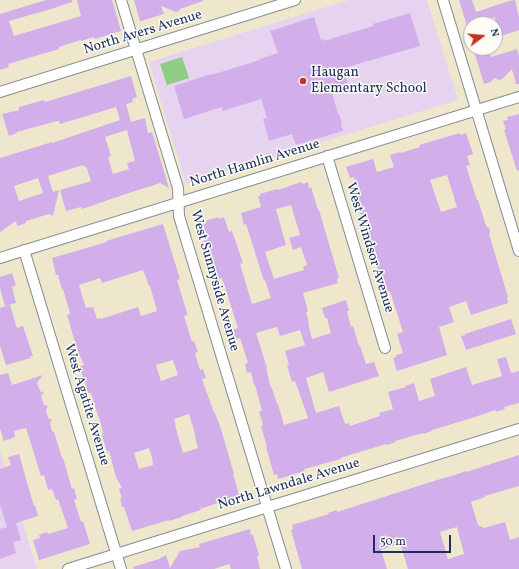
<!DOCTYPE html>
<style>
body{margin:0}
#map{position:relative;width:519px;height:569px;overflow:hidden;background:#eee7cb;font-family:Vollkorn,serif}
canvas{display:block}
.north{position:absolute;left:463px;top:16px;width:40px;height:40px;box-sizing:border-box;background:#fdfcf7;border:1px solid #a3aaba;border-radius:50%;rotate:74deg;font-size:11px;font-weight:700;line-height:16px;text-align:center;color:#1b2f5e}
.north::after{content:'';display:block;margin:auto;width:14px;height:18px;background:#c8321e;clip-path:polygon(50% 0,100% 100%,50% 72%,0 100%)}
.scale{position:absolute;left:373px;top:535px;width:78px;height:18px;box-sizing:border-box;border:2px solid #1b2f5e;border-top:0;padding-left:5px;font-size:12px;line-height:14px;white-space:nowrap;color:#1b2f5e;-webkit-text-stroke:3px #fdfcf7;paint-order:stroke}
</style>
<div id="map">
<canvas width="519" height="569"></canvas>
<div class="north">N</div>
<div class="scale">50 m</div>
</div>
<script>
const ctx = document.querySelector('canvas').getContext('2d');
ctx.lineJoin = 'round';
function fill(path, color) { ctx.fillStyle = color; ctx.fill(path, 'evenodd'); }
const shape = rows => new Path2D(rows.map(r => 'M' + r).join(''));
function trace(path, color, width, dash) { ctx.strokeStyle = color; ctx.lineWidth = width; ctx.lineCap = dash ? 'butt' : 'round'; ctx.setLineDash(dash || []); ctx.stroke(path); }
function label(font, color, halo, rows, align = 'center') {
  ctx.font = font + ' Vollkorn,serif'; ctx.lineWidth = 3; ctx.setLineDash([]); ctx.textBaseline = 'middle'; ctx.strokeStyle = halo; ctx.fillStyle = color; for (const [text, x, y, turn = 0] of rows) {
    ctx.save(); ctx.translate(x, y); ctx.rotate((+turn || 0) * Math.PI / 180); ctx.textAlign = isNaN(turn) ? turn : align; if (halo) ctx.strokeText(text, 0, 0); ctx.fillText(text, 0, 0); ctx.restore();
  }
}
fill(shape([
 [349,0,427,0,458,100,186,184,149,62],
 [0,451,37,569,0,569]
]), '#e6d3f0');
fill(shape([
 [182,57,189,78,167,85,160,64]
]), '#8ecd84');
fill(shape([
 [46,0,72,0,72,2,51,9,9,21,14,36,81,16,77,0,112,0,121,31,95,39,94,37,81,41,81,40,59,47,59,49,8,64,9,67,0,70,0,14],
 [134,0,203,0,203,1,180,9,179,11,176,12,161,6,164,14,141,21,140,21],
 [459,0,472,0,476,12,506,2,515,0,519,17,519,30,495,38,495,17,467,26],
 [410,13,420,46,344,68,348,83,331,89,338,114,339,114,342,123,341,124,343,131,296,145,292,134,269,141,263,119,267,118,261,99,223,111,222,107,184,119,174,86,211,74,211,75,260,60,260,59,278,53,270,31,314,17,321,40,324,39,324,41,373,26,373,24],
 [473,48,488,48,491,57,517,49,519,56,519,84,516,84,512,69,502,79,499,80,494,78,491,82,484,84],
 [131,76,137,97,132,99,133,102,126,104,131,122,145,118,148,133,152,132,169,188,160,183,123,195,82,209,81,207,66,211,60,190,91,181,86,166,84,167,83,165,48,176,53,192,59,190,53,216,49,214,26,221,26,223,17,226,16,221,0,232,0,158,52,142,52,143,120,120,116,107,60,124,59,121,57,121,17,132,17,133,9,136,2,114,19,110,19,107,44,100,45,102],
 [127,130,135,161,127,163,129,169,113,174,108,157,111,156,105,137],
 [38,178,43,193,19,201,14,186],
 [519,114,519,170,517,171,504,130,506,129,503,121,508,120,507,117],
 [460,133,461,135,466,133,473,154,467,156,470,165,466,166,477,200,478,200,486,226,489,228,490,232,489,234,508,297,507,298,508,303,471,315,466,301,449,307,454,322,439,327,447,355,397,371,393,358,396,357,396,355,403,353,397,334,403,332,390,291,386,292,373,254,376,253,370,236,367,234,366,230,368,224,366,218,361,215,359,211,361,204,356,199,355,195,357,190,354,177,350,178,346,167,373,159,377,172,394,167,390,155,400,152,401,153,420,147,419,145],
 [447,175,457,207,441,212,430,180],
 [301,182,303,184,308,182,309,188,311,187,318,210,319,210,339,278,337,279,338,283,303,293,308,311,306,312,309,323,308,323,312,339,331,333,327,318,325,318,322,308,346,300,349,311,347,311,351,327,353,326,359,346,360,346,366,364,374,362,379,376,329,392,323,372,306,378,316,413,339,406,345,424,349,423,350,426,380,416,379,413,393,409,388,392,406,387,405,386,414,383,419,401,435,396,430,379,466,367,472,385,502,376,497,359,506,357,511,373,519,371,519,403,504,407,505,409,496,412,495,410,472,418,432,430,432,431,423,434,423,433,395,441,396,442,387,445,386,444,340,458,341,459,304,469,305,471,278,479,277,474,274,475,266,447,267,447,261,426,263,425,259,411,262,411,255,385,254,385,251,372,247,373,245,364,248,363,240,338,236,339,233,330,238,328,222,278,219,279,212,259,210,260,203,241,208,239,202,222,218,217,218,219,224,217,229,232,232,231,243,263,240,264,252,304,271,298,265,280,264,281,246,224,244,225,241,213,261,207,258,196,260,196,260,194,277,189,278,190],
 [291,205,300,235,289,238,293,250,301,247,307,265,303,267,304,270,274,279,265,252,286,245,276,209],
 [277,327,280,336,300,330,305,345,285,351,289,365,287,365,292,382,295,381,308,418,284,425,278,404,277,404,272,388,271,388,266,368,267,368,256,333],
 [163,224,180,279,177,280,187,313,187,315,184,316,192,342,194,341,198,352,195,353,200,370,203,369,206,378,202,379,214,413,215,413,221,429,234,474,233,474,240,498,228,502,227,500,200,509,201,510,182,516,182,517,169,521,169,520,132,531,124,507,122,507,120,498,122,498,119,489,122,488,116,477,109,451,107,452,102,435,103,434,102,428,91,393,88,393,84,377,83,377,79,367,84,365,78,352,67,315,70,314,70,313,63,289,62,290,58,275,56,275,52,258,107,242,106,241,116,238],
 [143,270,149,286,150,286,157,311,141,316,138,307,101,319,101,318,97,319,93,307,89,308,89,307,86,308,79,285,100,278,102,283],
 [173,360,178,375,161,381,156,365],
 [189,414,196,437,195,437,198,448,183,453,175,425,176,425,174,419],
 [149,448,152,457,153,465,139,469,134,453],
 [12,273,16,285,12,287,16,303,5,306,0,288,0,277],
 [10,305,17,328,23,326,33,356,30,356,31,358,6,365,0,346,0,308],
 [511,319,516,334,466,350,461,336,465,335,465,334],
 [8,373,12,385,43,375,37,383,40,391,44,393,41,396,44,405,48,406,46,410,48,418,52,420,50,423,52,431,54,432,62,458,63,458,72,489,74,488,77,499,74,500,81,522,83,521,90,544,39,560,33,540,40,538,39,535,47,532,48,534,68,528,58,499,56,500,52,489,48,490,44,475,41,476,26,428,14,431,15,437,4,441,0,429,0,375],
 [19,454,28,486,34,506,35,505,38,516,16,523,21,540,13,542,16,553,0,559,0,529,7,527,0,505,0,469,11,465,8,457],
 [519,455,519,486,485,496,485,497,471,502,478,525,484,528,505,522,510,540,519,537,519,569,408,569,400,543,381,550,387,569,302,569,291,530,293,529,292,525,329,514,328,513,337,510,337,512,437,480,455,475,466,471,466,472],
 [457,527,464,554,448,559,440,532],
 [250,529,251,535,253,535,259,555,257,556,260,569,231,569,229,564,214,569,134,569,133,567,159,559,166,555,170,568,180,551,200,547,199,544]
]), '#d2afeb');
const minor = shape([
 [121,0,178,188,179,216,286,569],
 [443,0,519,251],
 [0,92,295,0],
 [327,156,385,348],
 [24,250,121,569],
 [0,258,519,97],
 [68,569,519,429]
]);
trace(minor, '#848b94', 12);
trace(minor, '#fff', 10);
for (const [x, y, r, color] of [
 [303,81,4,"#c8321e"]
]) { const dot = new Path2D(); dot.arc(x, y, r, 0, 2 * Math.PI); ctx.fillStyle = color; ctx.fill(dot); trace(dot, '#fdfcf7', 1.5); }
label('14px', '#1b2f5e', '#fdfcf7', [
 ["North Avers Avenue",143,33,-17],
 ["North Hamlin Avenue",255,164,-17],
 ["West Windsor Avenue",369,248,73],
 ["West Sunnyside Avenue",214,281,74],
 ["West Agatite Avenue",86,405,73],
 ["North Lawndale Avenue",289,485,-17]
]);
label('14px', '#1b2f5e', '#fdfcf7', [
 ["Haugan",311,73],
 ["Elementary School",311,89]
], 'left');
</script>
